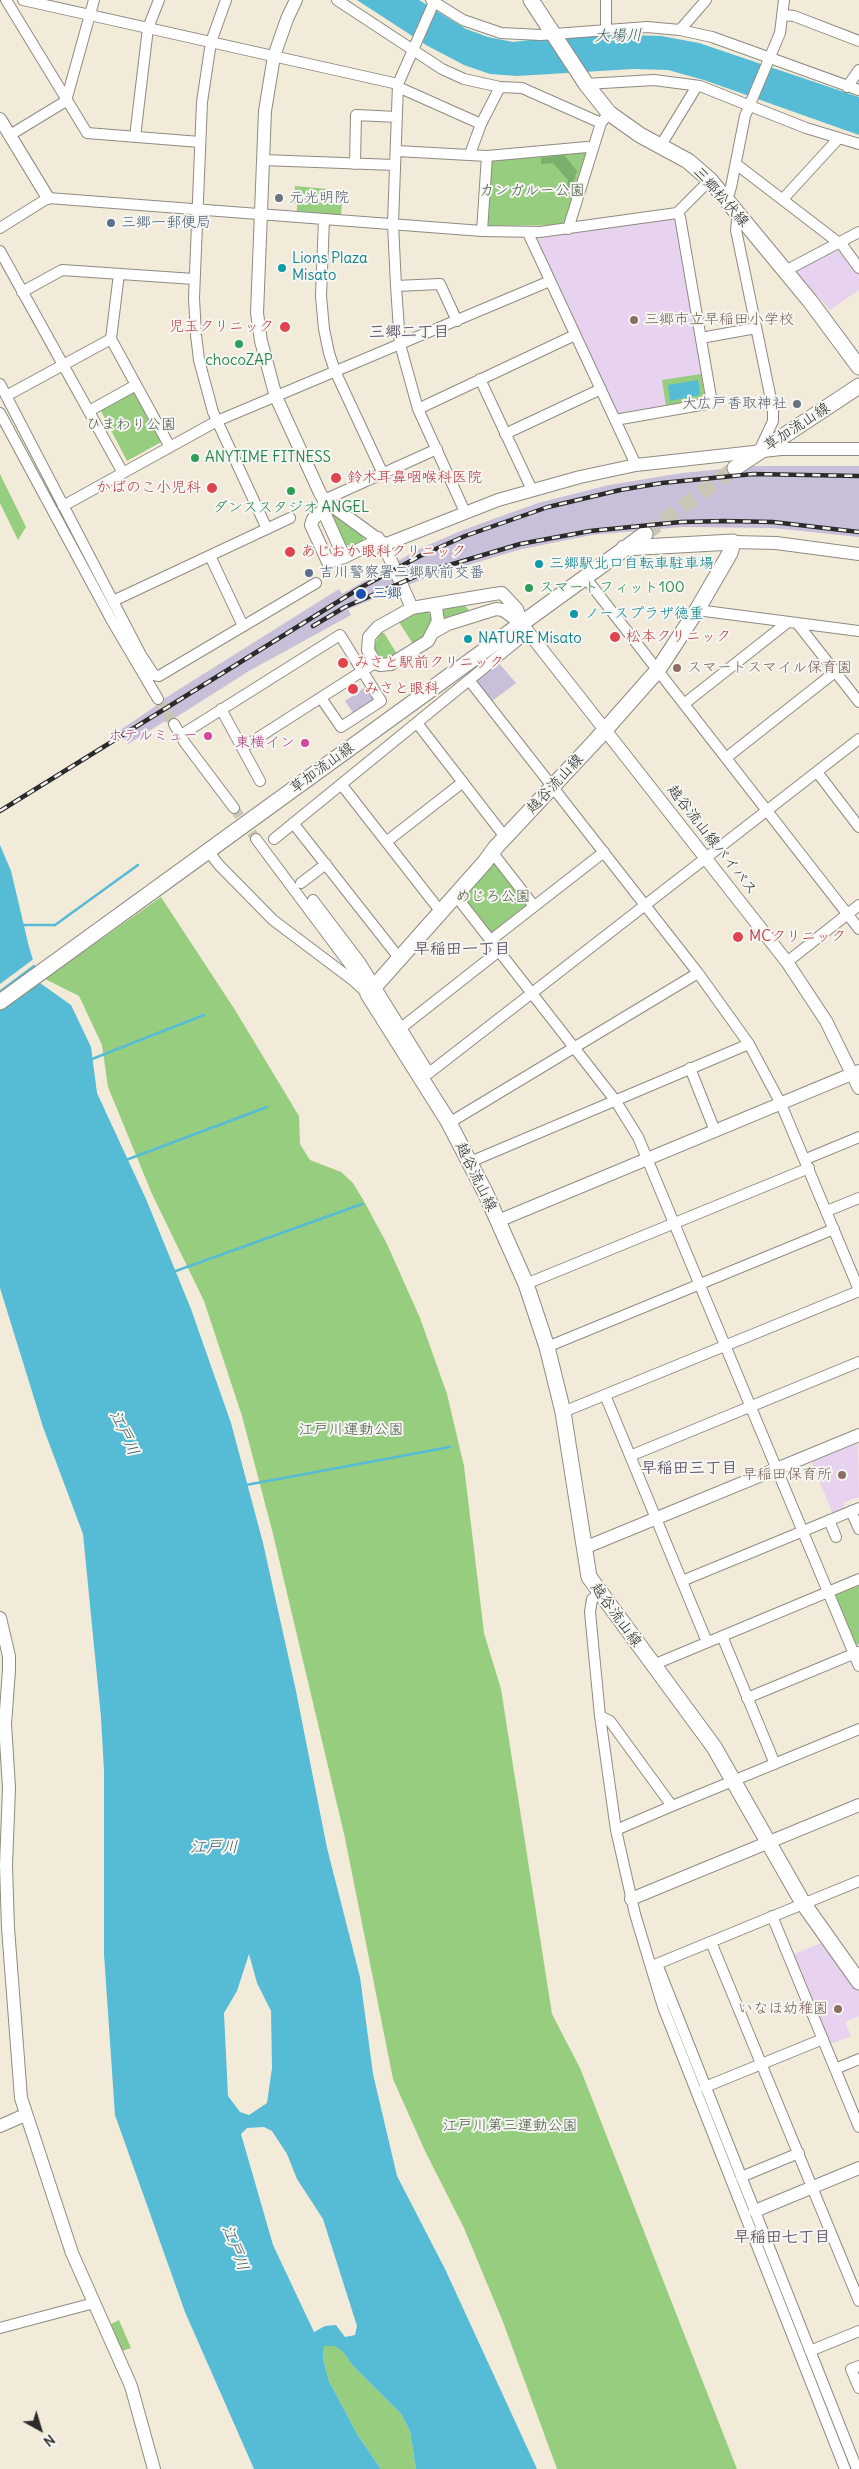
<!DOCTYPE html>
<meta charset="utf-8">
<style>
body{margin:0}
#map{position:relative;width:859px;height:2469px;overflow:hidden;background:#f3ebda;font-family:Delius,sans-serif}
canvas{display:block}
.north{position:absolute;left:15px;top:2404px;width:50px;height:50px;-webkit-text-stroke:4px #f6f6f2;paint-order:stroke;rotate:141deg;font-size:14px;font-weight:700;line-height:20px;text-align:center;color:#2b2b2b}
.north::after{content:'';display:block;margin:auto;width:18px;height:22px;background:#2b2b2b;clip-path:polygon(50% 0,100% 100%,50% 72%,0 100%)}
</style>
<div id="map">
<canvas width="859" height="2469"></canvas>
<div class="north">N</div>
</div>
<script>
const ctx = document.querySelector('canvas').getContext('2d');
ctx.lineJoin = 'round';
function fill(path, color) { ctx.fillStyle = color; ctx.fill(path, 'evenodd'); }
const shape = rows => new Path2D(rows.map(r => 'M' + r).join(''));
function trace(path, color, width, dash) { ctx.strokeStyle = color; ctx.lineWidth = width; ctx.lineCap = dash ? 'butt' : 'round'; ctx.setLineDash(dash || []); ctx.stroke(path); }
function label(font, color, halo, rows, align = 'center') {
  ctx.font = font + ' Delius,"Klee One",sans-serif'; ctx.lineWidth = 4; ctx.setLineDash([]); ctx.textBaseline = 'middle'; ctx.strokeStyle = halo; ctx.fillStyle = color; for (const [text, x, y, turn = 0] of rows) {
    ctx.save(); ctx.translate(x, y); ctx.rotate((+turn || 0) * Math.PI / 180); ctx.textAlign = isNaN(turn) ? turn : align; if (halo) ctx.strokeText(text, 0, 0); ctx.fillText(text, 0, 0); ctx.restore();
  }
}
fill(shape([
 [675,218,708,399,618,415,536,242,538,238],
 [836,248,840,249,859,274,859,290,830,310,794,270],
 [858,1441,859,1497,843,1503,846,1509,833,1514,811,1461],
 [821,1943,859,1992,859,2016,845,2022,851,2036,828,2045,792,1955]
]), '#e7d2ef');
fill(shape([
 [754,466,859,466,859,537,773,528,681,527,592,535,522,549,428,577,356,606,348,609,351,615,249,671,167,723,165,721,128,744,119,731,157,705,155,701,162,700,339,589,342,594,417,550,463,530,538,503,609,485,682,473],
 [497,661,516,683,492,701,476,681,477,677],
 [367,686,375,699,354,714,345,701]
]), '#c8bfd8');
fill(shape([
 [584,151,586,154,564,225,487,226,485,223,491,159],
 [295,186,327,189,326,202,342,203,341,215,297,212,297,204,294,203],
 [701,374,705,399,666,406,662,380],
 [134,390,163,441,127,461,100,409],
 [0,474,26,527,18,540,0,503],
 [329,511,364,537,363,541,352,546,345,545],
 [463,604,470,611,443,621,440,608],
 [426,610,434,619,428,634,413,644,399,622,408,615],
 [381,633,384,633,397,654,396,658,383,659,375,652,375,643],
 [492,859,529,906,494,933,490,933,463,898],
 [161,897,235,1010,299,1116,300,1144,310,1160,341,1172,353,1183,365,1203,387,1244,420,1318,447,1394,464,1466,484,1633,501,1689,552,2014,580,2068,737,2469,557,2469,503,2322,464,2228,425,2151,393,2079,345,1838,273,1534,242,1416,204,1301,152,1194,108,1087,102,1045,79,996,45,979],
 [859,1583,859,1644,855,1646,834,1594],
 [119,2320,131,2348,122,2351,111,2324],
 [324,2346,335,2346,343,2352,353,2366,401,2414,410,2431,416,2469,381,2469,357,2434,329,2381,323,2359]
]), '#97cd7e');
fill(shape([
 [564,155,577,171,571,190,567,189,568,180,553,163,541,164,541,158]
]), '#79b06d');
fill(shape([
 [357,0,419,0,466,29,488,37,513,42,539,39,630,35,661,36,699,43,859,97,859,135,704,80,668,70,633,69,517,76,490,74,464,65,426,45],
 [698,380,700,395,670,401,668,385],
 [0,845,11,871,29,947,40,983,71,1005,91,1047,97,1093,146,1199,191,1309,231,1423,263,1543,296,1691,327,1848,360,1977,373,2074,397,2176,445,2269,537,2469,416,2469,410,2431,401,2414,353,2366,343,2352,335,2346,324,2346,323,2359,329,2381,357,2434,381,2469,254,2469,185,2312,115,2115,104,1954,104,1771,101,1717,83,1534,43,1427,0,1288],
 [249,1954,257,1983,271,2011,272,2068,267,2103,249,2115,240,2112,228,2096,224,2013,237,1991],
 [264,2127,272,2131,287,2154,297,2179,323,2219,357,2326,355,2335,345,2337,336,2325,325,2326,314,2332,273,2245,241,2134,247,2128]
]), '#56bbd5');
fill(shape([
 [35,958,36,963,0,990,0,984]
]), '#f3ebda');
trace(shape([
 [21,925,55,925,138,865],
 [92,1059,204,1015],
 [126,1160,267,1107],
 [173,1272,362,1204],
 [246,1485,450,1447]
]), '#56bbd5', 2.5);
trace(shape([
 [158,699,174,724],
 [234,808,256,839]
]), '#cbc5b7', 10, [10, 5]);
trace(shape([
 [645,534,735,468]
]), '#cbc5b7', 15, [15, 8]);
const minor = shape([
 [6,0,87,133,200,142],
 [23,0,398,84],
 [226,0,211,42,202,102,194,298,196,335,199,360,213,412,267,529],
 [337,0,442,69,464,79,500,87,522,88,601,123,609,113],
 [431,0,463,20,501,33,541,35,647,27,680,30,712,37,859,90],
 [435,0,398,84,393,224,396,286,400,344,418,409,465,512],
 [782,15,794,16,859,41],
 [606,29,606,0],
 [680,30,706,0],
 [586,84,654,80,700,86,806,128,859,144],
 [398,87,481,124],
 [847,87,859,70],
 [10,135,66,101,94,0],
 [135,137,148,28,159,0],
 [661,145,697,86],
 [397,151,487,156,587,147,592,149],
 [470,154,481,124,500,87],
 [263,160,395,165],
 [355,164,356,115,397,117],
 [736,164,839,243],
 [725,198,729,194,731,187,745,116,780,33,784,0],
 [783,199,838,139],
 [738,213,736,230,773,409,773,421,760,449],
 [324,219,321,296,324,329,329,353,335,371,383,474],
 [0,228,48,198,482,231,540,232,677,213,710,180],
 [568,229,601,123],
 [482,231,487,156],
 [528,233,636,465],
 [840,242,859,268],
 [0,251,123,473],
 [785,271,859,232],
 [119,274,111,339,170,447],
 [396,286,440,284,457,321],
 [22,292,62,270,194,279],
 [701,338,756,328],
 [480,379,532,490],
 [0,384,141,655,154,675,159,676,316,583],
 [6,396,111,339],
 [418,409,575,335],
 [89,411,136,385],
 [0,413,112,621,158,699],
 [615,420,712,403,680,217,677,213],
 [505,434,601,389],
 [324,500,437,449],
 [63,506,217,421,550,281],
 [210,556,243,626],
 [585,577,859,929],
 [113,601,290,518],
 [697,610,859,631],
 [797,623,859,702],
 [469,680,698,973,749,1044,781,1104,859,1290],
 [684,704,788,622],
 [221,709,260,781],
 [417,723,505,837],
 [174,724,185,743,234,808],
 [181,735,340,635,381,701,341,727,321,698],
 [242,748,375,663],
 [726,758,835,672],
 [817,772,859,827],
 [341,784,441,912],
 [293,823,400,959],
 [256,839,365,985],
 [274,839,528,632],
 [386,842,463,782],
 [208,851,219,865,273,920,354,981,368,994],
 [492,852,534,906],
 [301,883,326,864],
 [456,896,615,1100,638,1137,859,1666],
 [313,900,360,962,429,1073,859,739],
 [491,940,604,852],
 [787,962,859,905],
 [401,1028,499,951],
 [690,1068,715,1131],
 [449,1123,698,973],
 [806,1159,859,1137],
 [470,1162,749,1044],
 [827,1211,859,1198],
 [526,1284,809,1168],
 [547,1347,834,1229],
 [605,1395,707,1642],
 [563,1412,859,1291],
 [630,1456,859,1362],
 [851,1511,859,1529],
 [829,1520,836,1537],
 [682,1581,859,1508],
 [600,1593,592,1599,590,1612,600,1716,616,1830,635,1914,663,2007,845,2469],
 [722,1636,775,1764],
 [653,1665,859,1579],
 [747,1698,858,1652],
 [600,1716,610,1721,672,1806,859,1729],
 [616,1830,672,1806],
 [772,1916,859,2127],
 [711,1942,859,2301],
 [657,1964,857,2469],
 [652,1966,859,1881],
 [835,2069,859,2059],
 [705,2087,823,2039],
 [741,2177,799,2153],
 [0,2328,94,2303],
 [810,2351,859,2331],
 [859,2366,851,2369,859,2388]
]);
const tertiary = shape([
 [296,0,287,19,274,56,265,111,257,313,261,341,276,397,320,493,324,500,383,543,412,608],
 [0,119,48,198],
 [324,500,323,510,313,519,311,525,328,562,344,557,373,543,378,538],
 [323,510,344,557],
 [733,542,776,543,859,554],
 [384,545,498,500,580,477,636,465,781,449,859,449],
 [429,605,436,608,438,621,428,641,391,664,380,665,375,663,368,650,369,637,378,627,412,608,429,605,494,594,502,593,517,609,522,624],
 [434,632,448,624,496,609,503,610,522,624,787,962,826,1021,859,1088],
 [498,1221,859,1071],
 [584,1548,859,1435],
 [0,1618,9,1656,9,1670,5,1724,9,1788,6,1865,8,1928,21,2098,72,2253,131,2386,154,2469],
 [631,1899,859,1805],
 [0,2126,25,2115],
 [755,2211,859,2168]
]);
const primary = shape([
 [531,0,586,84,609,113,640,135,688,161,710,180,810,301,859,367],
 [735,468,859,386],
 [624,548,733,542,730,553,697,610,658,670,597,739,496,847,485,862,368,994,448,1121,486,1194,526,1284,547,1347,563,1412,589,1577,714,1747,803,1903,859,1982],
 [0,1002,645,534]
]);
trace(minor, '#8f8b82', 12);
trace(tertiary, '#8f8b82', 14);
trace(primary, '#8f8b82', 17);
trace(minor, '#fff', 10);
trace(tertiary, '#fff', 12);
trace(primary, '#fff', 15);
const rail = shape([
 [313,626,345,607,426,572,520,544,590,531,681,522,724,521,773,522,859,532],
 [0,811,360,588,420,556,465,536,548,507,620,490,662,483,753,474,859,476]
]);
trace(rail, '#2b2b2b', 4.5);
trace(rail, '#f6f6f2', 2.5, [8]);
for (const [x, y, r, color] of [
 [279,198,5,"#6b7280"],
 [111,223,5,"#5c6f8a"],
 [282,268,5,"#0f9aa8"],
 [634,320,5,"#8d6e63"],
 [285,327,6,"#e0444e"],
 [239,344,5,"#2e9e5b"],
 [797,404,5,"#6b7280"],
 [195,458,5,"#2e9e5b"],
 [336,478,6,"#e0444e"],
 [212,488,6,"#e0444e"],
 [291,491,5,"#2e9e5b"],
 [290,552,6,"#e0444e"],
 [539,564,5,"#0f9aa8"],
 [309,573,5,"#5c6f8a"],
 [529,588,5,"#2e9e5b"],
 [361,594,6,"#1a4fb4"],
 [574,614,5,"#0f9aa8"],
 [615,637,6,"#e0444e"],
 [468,639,5,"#0f9aa8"],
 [343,663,6,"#e0444e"],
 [677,668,5,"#8d6e63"],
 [353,689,6,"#e0444e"],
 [208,736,5,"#d1479c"],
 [305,743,5,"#d1479c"],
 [738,937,6,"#e0444e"],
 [842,1475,5,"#8d6e63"],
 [838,2009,5,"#8d6e63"]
]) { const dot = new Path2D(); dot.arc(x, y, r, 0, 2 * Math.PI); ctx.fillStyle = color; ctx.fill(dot); trace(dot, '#f6f6f2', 2); }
label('15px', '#4b5c44', '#f6f6f2', [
 ["カンガルー公園",532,191],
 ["ひまわり公園",131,425],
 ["めじろ公園",493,897],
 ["江戸川運動公園",351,1430],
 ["江戸川第三運動公園",510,2126]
]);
label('15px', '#2b2b2b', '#f6f6f2', [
 ["三郷松伏線",721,197,48],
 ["草加流山線",797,427,-33],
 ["草加流山線",322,768,-36],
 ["越谷流山線",555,784,-47],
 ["越谷流山線バイパス",712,840,52],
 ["越谷流山線",476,1177,64],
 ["越谷流山線",616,1615,54]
]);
label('15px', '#5b616d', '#f6f6f2', [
 ["元光明院",289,198],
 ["大広戸香取神社",787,404,"right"]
], 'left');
label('15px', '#4e5e75', '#f6f6f2', [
 ["三郷一郵便局",121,223],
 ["吉川警察署三郷駅前交番",319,573]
], 'left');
label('15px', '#0d838f', '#f6f6f2', [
 ["Lions Plaza",292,259],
 ["Misato",292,276],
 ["三郷駅北口自転車駐車場",549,564],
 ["ノースプラザ徳重",584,614],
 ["NATURE Misato",478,639]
], 'left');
label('15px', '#785e54', '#f6f6f2', [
 ["三郷市立早稲田小学校",644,320],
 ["スマートスマイル保育園",687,668],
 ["早稲田保育所",832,1475,"right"],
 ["いなほ幼稚園",828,2009,"right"]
], 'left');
label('15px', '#be3a42', '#f6f6f2', [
 ["児玉クリニック",274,327,"right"],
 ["鈴木耳鼻咽喉科医院",347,478],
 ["かばのこ小児科",201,488,"right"],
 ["あじおか眼科クリニック",301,552],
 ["松本クリニック",626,637],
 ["みさと駅前クリニック",354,663],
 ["みさと眼科",364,689],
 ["MCクリニック",749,937]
], 'left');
label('15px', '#27864d', '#f6f6f2', [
 ["chocoZAP",239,361],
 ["ANYTIME FITNESS",205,458,"left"],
 ["ダンススタジオ ANGEL",291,508],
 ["スマートフィット100",539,588,"left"]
]);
label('15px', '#164399', '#f6f6f2', [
 ["三郷",372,594]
], 'left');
label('15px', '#b23c85', '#f6f6f2', [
 ["ホテルミュー",198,736],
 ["東横イン",295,743]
], 'right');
label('italic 16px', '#3a5d66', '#f6f6f2', [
 ["大場川",618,36,-1],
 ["江戸川",124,1433,65],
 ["江戸川",214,1847],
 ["江戸川",235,2248,69]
]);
label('bold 16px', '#64566b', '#f6f6f2', [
 ["三郷二丁目",409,332],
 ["早稲田一丁目",462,949],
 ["早稲田三丁目",689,1468],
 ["早稲田七丁目",782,2237]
]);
</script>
